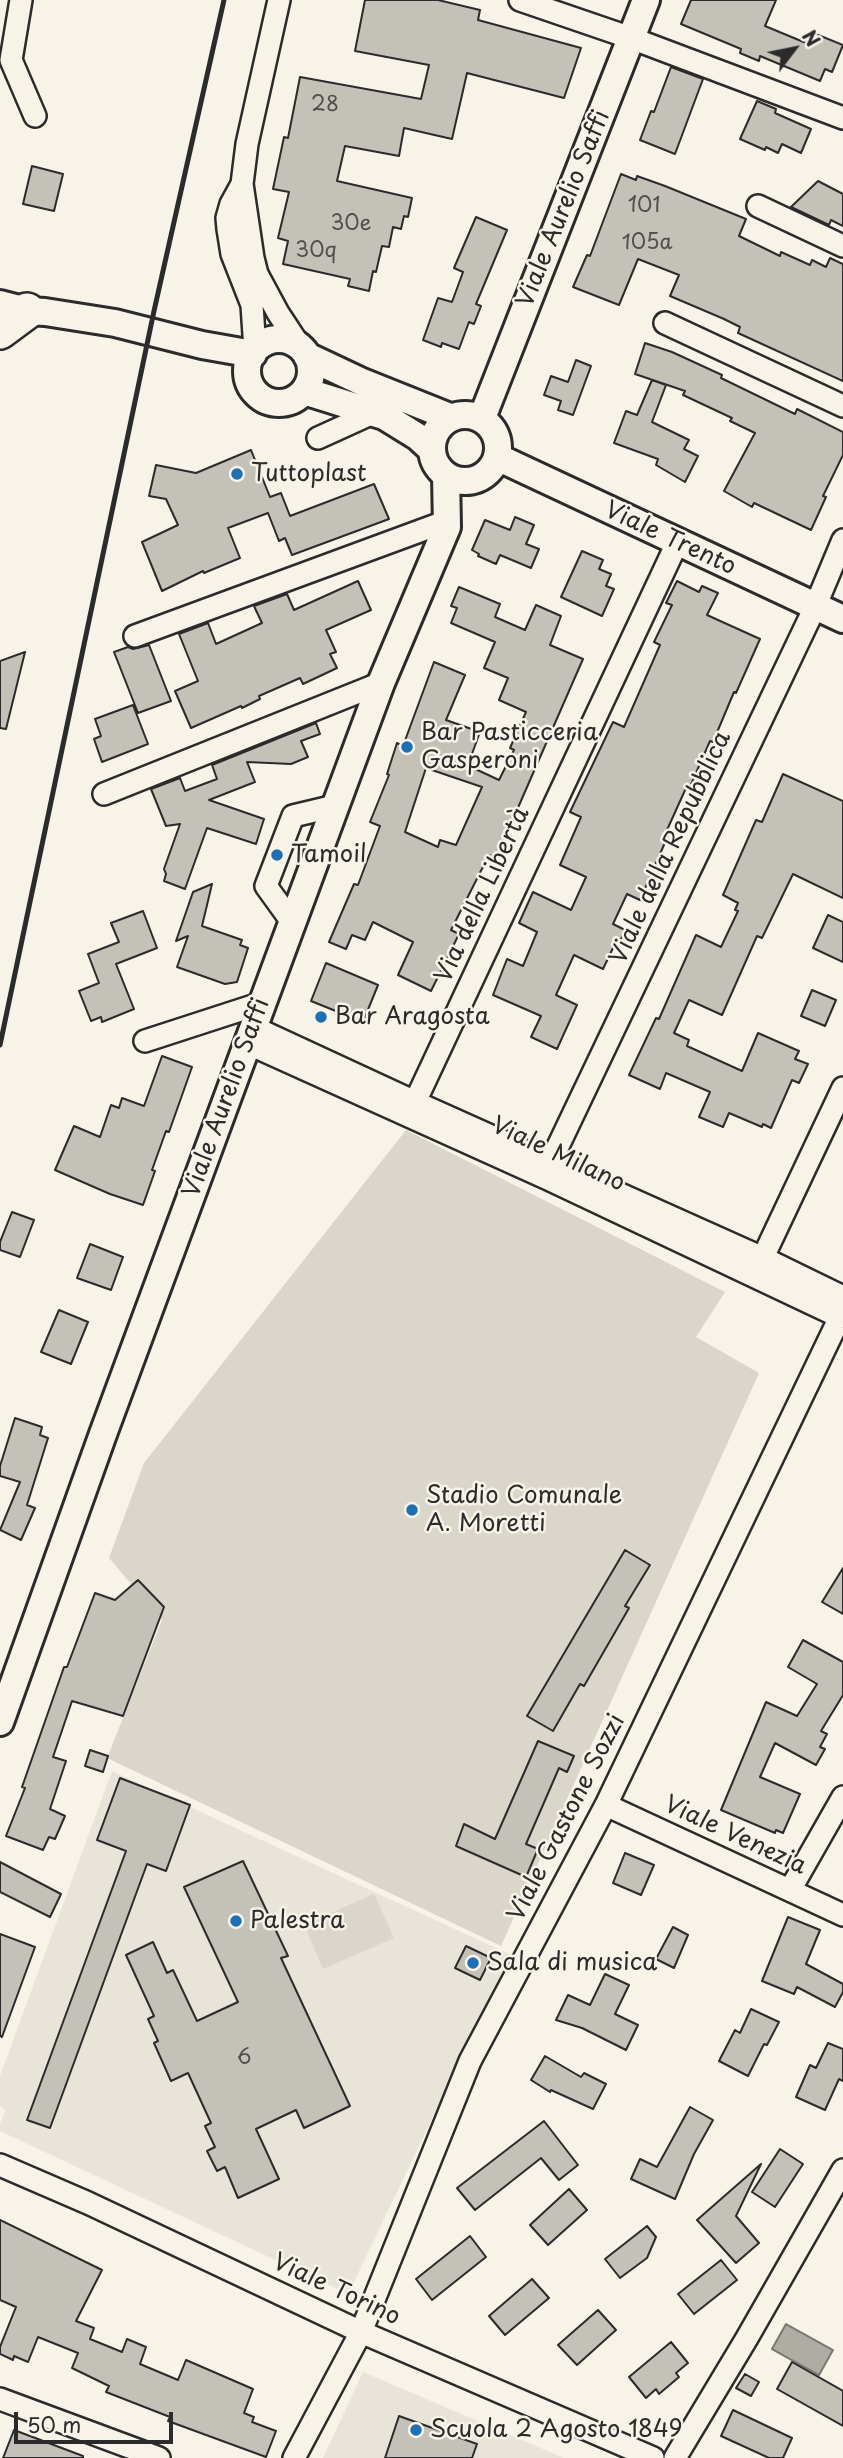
<!DOCTYPE html>
<meta charset="utf-8">
<style>
body{margin:0}
#map{position:relative;width:843px;height:2458px;overflow:hidden;background:#f7f3e8;font-family:"Playpen Sans",sans-serif}
canvas{display:block}
.north{position:absolute;left:759px;top:14px;width:70px;height:70px;-webkit-text-stroke:5px #f7f3e8;paint-order:stroke;rotate:58deg;font-size:19px;font-weight:700;line-height:28px;text-align:center;color:#2b2b2b}
.north::after{content:'';display:block;margin:auto;width:24px;height:32px;background:#2b2b2b;clip-path:polygon(50% 0,100% 100%,50% 72%,0 100%)}
.scale{position:absolute;left:14px;top:2412px;width:159px;height:32px;box-sizing:border-box;border:4px solid #2b2b2b;border-top:0;padding-left:9px;font-size:21px;line-height:24px;white-space:nowrap;color:#2b2b2b;-webkit-text-stroke:5px #f7f3e8;paint-order:stroke}
</style>
<div id="map">
<canvas width="843" height="2458"></canvas>
<div class="north">N</div>
<div class="scale">50 m</div>
</div>
<script>
const ctx = document.querySelector('canvas').getContext('2d');
ctx.lineJoin = 'round';
function fill(path, color) { ctx.fillStyle = color; ctx.fill(path, 'evenodd'); }
const shape = rows => new Path2D(rows.map(r => 'M' + r).join(''));
function trace(path, color, width, dash) { ctx.strokeStyle = color; ctx.lineWidth = width; ctx.lineCap = dash ? 'butt' : 'round'; ctx.setLineDash(dash || []); ctx.stroke(path); }
function label(font, color, halo, rows, align = 'center') {
  ctx.font = font + ' "Playpen Sans",sans-serif'; ctx.lineWidth = 5; ctx.setLineDash([]); ctx.textBaseline = 'middle'; ctx.strokeStyle = halo; ctx.fillStyle = color; for (const [text, x, y, turn = 0] of rows) {
    ctx.save(); ctx.translate(x, y); ctx.rotate((+turn || 0) * Math.PI / 180); ctx.textAlign = isNaN(turn) ? turn : align; if (halo) ctx.strokeText(text, 0, 0); ctx.fillText(text, 0, 0); ctx.restore();
  }
}
fill(shape([
 [112,1771,511,1955,348,2294,0,2131,0,2124,6,2110,0,2106,0,2076],
 [363,2372,564,2458,323,2458]
]), '#e8e4da');
fill(shape([
 [406,1130,725,1292,696,1337,759,1373,501,1946,107,1758,162,1620,109,1558,144,1463],
 [374,1894,394,1938,323,1969,304,1925]
]), '#dad6cc');
const water = shape([
 [786,2324,833,2350,819,2375,772,2349,786,2324]
]);
fill(water, '#afaca4');
trace(water, '#7a7874', 2);
const building = shape([
 [365,0,438,0,480,10,478,20,581,48,564,98,467,73,452,139,404,128,399,156,345,146,337,181,412,198,408,217,404,216,401,229,393,227,389,247,382,246,376,272,373,271,369,291,348,286,350,279,283,264,288,241,278,238,289,192,273,189,284,137,288,138,300,77,421,99,429,65,355,51,365,0],
 [691,0,776,0,765,26,806,43,811,32,843,45,832,72,825,69,820,81,760,56,759,61,740,53,741,49,681,24,691,0],
 [671,67,703,79,675,154,640,140,651,111,654,112,671,67],
 [757,101,776,109,775,113,811,129,801,153,782,144,778,153,766,147,765,150,740,139,757,101],
 [32,166,63,174,54,211,23,204,32,166],
 [621,174,636,180,637,176,665,186,746,219,739,236,780,256,781,252,810,265,812,260,826,267,830,258,843,264,843,381,738,333,740,327,724,319,670,296,679,275,638,259,619,305,573,287,587,255,590,256,621,174],
 [818,181,843,194,843,226,831,220,829,225,791,207,818,181],
 [476,217,507,230,476,304,481,306,474,324,469,322,459,349,442,343,441,347,423,340,438,298,452,302,463,272,454,268,476,217],
 [645,343,672,352,722,375,721,378,795,414,797,409,843,432,843,455,823,496,826,497,811,530,754,503,752,507,724,491,755,433,730,421,732,418,683,395,685,391,635,374,645,343],
 [576,360,591,366,573,415,558,410,561,401,544,395,551,376,568,382,576,360],
 [652,380,666,385,652,422,689,440,684,449,698,456,685,482,656,465,658,459,614,443,626,411,637,415,652,380],
 [251,450,270,497,281,493,290,516,374,484,389,519,292,555,285,538,279,541,268,513,228,528,240,558,204,573,203,571,162,591,142,542,178,525,166,499,149,496,156,465,196,473,251,450],
 [515,517,534,525,526,544,539,549,531,568,500,555,496,564,478,556,479,554,472,550,485,520,510,530,515,517],
 [582,551,603,560,599,569,611,574,606,586,614,589,602,616,561,597,582,551],
 [358,581,371,610,326,630,336,652,330,654,337,668,303,684,300,678,259,696,260,699,242,708,241,706,191,728,175,691,198,681,179,634,208,623,216,644,262,623,254,606,287,594,294,610,358,581],
 [677,581,699,592,702,586,718,593,707,615,760,639,736,693,734,692,713,742,710,741,689,789,686,788,667,830,670,831,640,900,627,894,613,924,625,930,617,949,613,948,603,969,574,955,556,995,577,1005,557,1049,531,1037,541,1016,493,995,507,959,523,966,537,932,519,923,533,892,571,910,586,877,560,865,581,817,570,812,613,722,624,727,660,645,654,642,672,605,666,603,677,581],
 [459,587,500,604,495,617,525,630,536,605,561,616,550,645,583,659,496,858,489,855,451,930,459,934,431,991,398,975,413,942,373,922,365,940,352,935,346,949,329,942,354,884,358,885,380,826,370,822,389,775,387,774,397,743,403,746,434,662,465,675,446,720,480,732,469,762,473,763,471,767,499,780,514,750,510,748,526,712,499,700,508,678,484,668,495,642,451,623,457,608,451,606,459,587],
 [426,768,482,787,456,845,440,840,438,847,405,832,426,768],
 [149,645,171,701,138,713,114,652,128,647,133,649,149,645],
 [25,652,6,729,0,728,0,661,25,652],
 [133,705,148,744,102,762,94,739,101,736,95,719,133,705],
 [316,723,320,734,301,741,308,757,291,764,247,762,255,782,209,800,264,819,256,844,207,828,185,889,164,881,166,874,164,869,180,824,166,826,151,789,180,778,185,791,217,779,212,765,316,723],
 [783,774,843,801,843,898,793,874,762,938,757,936,722,1015,689,1000,674,1033,689,1040,687,1046,742,1071,758,1033,799,1051,795,1059,808,1064,799,1083,792,1080,771,1128,763,1124,762,1127,729,1113,723,1127,699,1117,710,1092,666,1073,660,1089,629,1075,656,1018,659,1019,696,935,721,947,738,911,735,910,738,903,723,895,756,820,762,822,783,774],
 [212,884,202,926,242,940,240,945,248,948,237,982,225,984,177,967,188,936,176,941,193,892,212,884],
 [143,911,157,948,116,964,134,1009,102,1022,101,1017,91,1021,79,991,99,983,88,954,119,942,111,923,143,911],
 [828,915,843,922,843,962,813,948,828,915],
 [326,963,378,985,363,1022,311,1001,326,963],
 [812,990,836,1000,825,1026,801,1016,812,990],
 [162,1056,192,1067,169,1132,166,1131,152,1170,155,1171,143,1205,110,1194,55,1170,74,1126,100,1137,111,1105,119,1108,122,1098,144,1106,162,1056],
 [12,1212,34,1220,20,1257,0,1250,0,1242,12,1212],
 [90,1244,123,1257,111,1290,77,1278,90,1244],
 [59,1310,88,1322,71,1364,41,1352,59,1310],
 [15,1418,42,1427,40,1435,48,1438,27,1505,35,1508,21,1540,0,1530,20,1482,0,1476,0,1466,15,1418],
 [625,1550,650,1565,625,1606,629,1608,584,1686,580,1684,553,1731,527,1716,625,1550],
 [843,1568,843,1614,822,1602,843,1568],
 [138,1580,164,1607,123,1716,72,1701,53,1757,66,1761,50,1809,65,1816,55,1839,49,1837,43,1850,6,1836,25,1788,22,1787,64,1667,67,1667,95,1593,115,1600,138,1580],
 [803,1640,843,1662,843,1695,821,1731,827,1734,820,1747,825,1749,816,1765,775,1743,760,1777,800,1794,783,1833,776,1830,775,1833,721,1810,766,1702,797,1716,817,1684,788,1667,803,1640],
 [538,1741,574,1756,567,1772,559,1768,526,1844,538,1849,526,1877,456,1846,464,1824,495,1839,538,1741],
 [90,1750,108,1756,103,1772,85,1766,90,1750],
 [120,1778,190,1805,166,1871,147,1864,50,2128,27,2120,126,1851,97,1840,120,1778],
 [625,1853,654,1865,641,1895,613,1883,625,1853],
 [243,1861,288,1956,281,1958,350,2106,304,2128,296,2110,256,2129,279,2179,238,2198,225,2167,217,2171,207,2151,215,2147,205,2126,211,2123,188,2073,171,2081,154,2043,158,2041,148,2019,154,2016,126,1955,153,1942,167,1973,173,1970,197,2021,238,2002,184,1887,243,1861],
 [0,1862,61,1894,50,1917,0,1892,0,1862],
 [788,1917,820,1930,806,1964,843,1984,843,1992,835,2007,797,1987,794,1994,762,1981,788,1917],
 [673,1927,688,1935,674,1968,656,1959,673,1927],
 [0,1934,35,1947,2,2037,0,2036,0,1934],
 [466,1946,491,1958,480,1980,455,1968,466,1946],
 [605,1974,629,1985,615,2014,638,2025,626,2050,582,2028,556,2020,568,1995,590,2005,605,1974],
 [751,2009,779,2022,767,2045,764,2044,748,2076,719,2061,735,2030,740,2033,751,2009],
 [828,2043,843,2049,843,2081,839,2079,825,2110,796,2097,810,2065,816,2068,828,2043],
 [545,2056,581,2077,584,2073,606,2084,593,2109,551,2090,550,2092,531,2080,545,2056],
 [690,2107,713,2120,694,2154,675,2199,631,2179,640,2159,657,2167,690,2107],
 [544,2121,578,2165,559,2180,541,2158,475,2210,457,2188,544,2121],
 [780,2149,803,2164,775,2207,752,2192,780,2149],
 [761,2164,736,2216,759,2243,736,2263,697,2220,761,2164],
 [569,2189,587,2210,548,2245,530,2225,569,2189],
 [0,2220,102,2270,76,2321,94,2328,90,2339,122,2352,127,2339,146,2347,140,2364,178,2380,186,2360,253,2389,244,2413,254,2417,252,2422,276,2431,266,2457,168,2421,170,2417,106,2392,109,2386,72,2368,78,2353,38,2337,28,2362,14,2356,13,2360,0,2354,0,2347,16,2307,0,2300,0,2220],
 [647,2226,656,2237,647,2258,620,2278,605,2259,647,2226],
 [470,2236,486,2257,432,2300,416,2279,470,2236],
 [721,2260,737,2280,694,2314,678,2294,721,2260],
 [532,2279,549,2298,505,2335,489,2316,532,2279],
 [598,2310,616,2330,577,2365,558,2345,598,2310],
 [671,2342,688,2363,676,2373,679,2377,659,2394,656,2389,646,2398,629,2377,671,2342],
 [792,2362,843,2391,843,2426,777,2389,792,2362],
 [745,2374,759,2382,751,2396,736,2388,745,2374],
 [733,2410,792,2438,783,2458,769,2458,721,2436,733,2410],
 [399,2416,477,2444,472,2458,385,2458,399,2416],
 [14,2430,83,2456,83,2458,3,2458,14,2430]
]);
fill(building, '#c4c1b9');
trace(building, '#2b2b2b', 2);
const minor = shape([
 [21,0,11,60,35,116],
 [279,0,247,144,242,184,253,258,257,274,278,313,301,348],
 [520,0,631,38,843,118],
 [242,184,231,204,227,218,228,229,232,254,252,305,255,350],
 [758,206,843,246],
 [665,323,843,406],
 [318,438,373,413],
 [135,636,447,521],
 [104,794,381,683],
 [292,922,266,886,293,816,335,806],
 [253,1027,415,1102,763,1258,843,1297],
 [145,1041,262,1003],
 [249,1044,548,1179,840,1317,843,1316],
 [408,1114,415,1102,677,543],
 [548,1179,551,1161,815,607,843,540],
 [757,1270,843,1088],
 [606,1805,843,1915],
 [790,1890,843,1797],
 [0,2165,88,2203,361,2332,653,2458],
 [0,2399,159,2458],
 [294,2458,361,2332,470,2061,606,1805,840,1317],
 [675,2458,747,2338,843,2170]
]);
const tertiary = shape([
 [0,304,27,311,45,312,115,323,202,345,253,354],
 '247 371a32 32 0 1 1 64 0a32 32 0 1 1-64 0Z',
 [307,356,360,381,450,417],
 [304,391,384,416,418,437,431,449],
 '432 448a33 33 0 1 1 66 0a33 33 0 1 1-66 0Z',
 [482,418,646,0],
 [497,457,843,619],
 [0,1722,103,1434,381,683,447,527,446,475]
]);
const primary = shape([
 [0,331,27,311]
]);
trace(minor, '#2b2b2b', 26);
trace(tertiary, '#2b2b2b', 32);
trace(primary, '#2b2b2b', 40);
trace(minor, '#f7f3e8', 21);
trace(tertiary, '#f7f3e8', 26);
trace(primary, '#f7f3e8', 35);
trace(shape([
 [0,1045,154,311,224,0]
]), '#2b2b2b', 5);
for (const [x, y, r, color] of [
 [237,474,7,"#1f6fb2"],
 [407,747,7,"#1f6fb2"],
 [277,855,7,"#1f6fb2"],
 [321,1017,7,"#1f6fb2"],
 [412,1510,7,"#1f6fb2"],
 [236,1921,7,"#1f6fb2"],
 [473,1963,7,"#1f6fb2"],
 [416,2430,7,"#1f6fb2"]
]) { const dot = new Path2D(); dot.arc(x, y, r, 0, 2 * Math.PI); ctx.fillStyle = color; ctx.fill(dot); trace(dot, '#f7f3e8', 2.5); }
label('21px', '#51504e', null, [
 ["28",325,105],
 ["101",644,206],
 ["30e",351,224],
 ["105a",647,243],
 ["30q",316,251],
 ["6",244,2058]
]);
label('24px', '#2b2b2b', '#f7f3e8', [
 ["Viale Aurelio Saffi",564,209,-68],
 ["Viale Trento",670,539,25],
 ["Viale della Repubblica",671,848,-65],
 ["Via della Libertà",483,895,-65],
 ["Viale Aurelio Saffi",227,1098,-70],
 ["Viale Milano",558,1155,25],
 ["Viale Gastone Sozzi",567,1818,-63],
 ["Viale Venezia",735,1836,25],
 ["Viale Torino",336,2290,25]
]);
label('24px', '#2b2b2b', '#f7f3e8', [
 ["Tuttoplast",251,474],
 ["Bar Pasticceria",421,733],
 ["Gasperoni",421,761],
 ["Tamoil",291,855],
 ["Bar Aragosta",335,1017],
 ["Stadio Comunale",426,1496],
 ["A. Moretti",426,1524],
 ["Palestra",250,1921],
 ["Sala di musica",487,1963],
 ["Scuola 2 Agosto 1849",430,2430]
], 'left');
</script>
